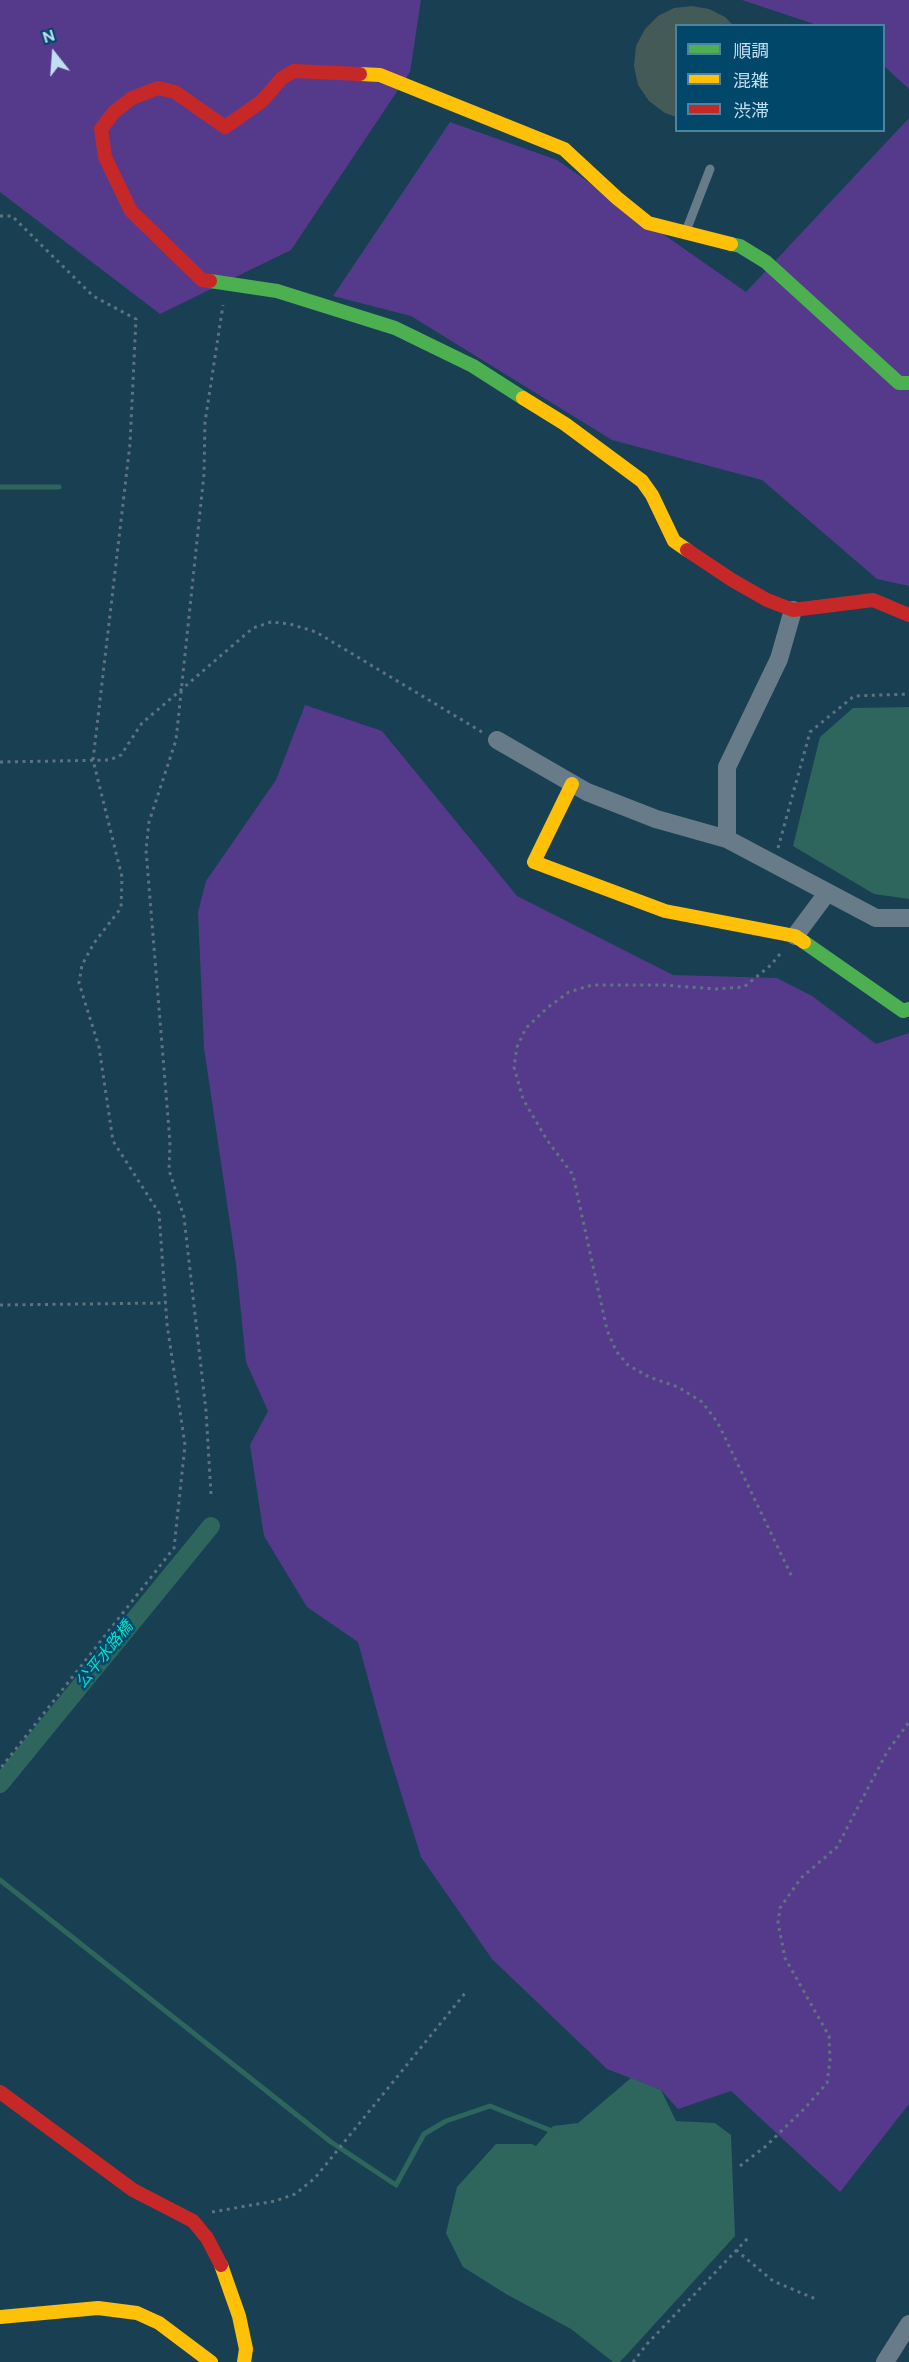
<!DOCTYPE html>
<meta charset="utf-8">
<style>
body{margin:0}
#map{position:relative;width:909px;height:2362px;overflow:hidden;background:#183f52;font-family:"DM Sans","Noto Sans JP",sans-serif}
canvas{display:block}
.legend{position:absolute;left:675px;top:24px;width:210px;height:108px;box-sizing:border-box;background:#00476a;border:2px solid #4d83a1;margin:0;padding:8px 10px;list-style:none;font-size:18px;color:#c1def3}
.legend li{display:flex;align-items:center;gap:12px;height:30px}
.legend b{width:30px;border:2px solid #4d83a1}
.north{position:absolute;left:24px;top:24px;width:60px;height:60px;-webkit-text-stroke:4px #00476a;paint-order:stroke;rotate:343deg;font-size:16px;font-weight:700;line-height:24px;text-align:center;color:#c1def3}
.north::after{content:'';display:block;margin:auto;width:21px;height:27px;background:#c1def3;clip-path:polygon(50% 0,100% 100%,50% 72%,0 100%)}
</style>
<div id="map">
<canvas width="909" height="2362"></canvas>
<ul class="legend">
<li><b style="height:8px;background:#4caf50"></b>順調</li>
<li><b style="height:8px;background:#ffc107"></b>混雑</li>
<li><b style="height:8px;background:#c62828"></b>渋滞</li>
</ul>
<div class="north">N</div>
</div>
<script>
const ctx = document.querySelector('canvas').getContext('2d');
ctx.lineJoin = 'round';
function fill(path, color) { ctx.fillStyle = color; ctx.fill(path, 'evenodd'); }
const shape = rows => new Path2D(rows.map(r => 'M' + r).join(''));
function trace(path, color, width, dash) { ctx.strokeStyle = color; ctx.lineWidth = width; ctx.lineCap = dash ? 'butt' : 'round'; ctx.setLineDash(dash || []); ctx.stroke(path); }
function label(font, color, halo, rows, align = 'center') {
  ctx.font = font + ' "DM Sans","Noto Sans JP",sans-serif'; ctx.lineWidth = 5; ctx.setLineDash([]); ctx.textBaseline = 'middle'; ctx.strokeStyle = halo; ctx.fillStyle = color; for (const [text, x, y, turn = 0] of rows) {
    ctx.save(); ctx.translate(x, y); ctx.rotate((+turn || 0) * Math.PI / 180); ctx.textAlign = isNaN(turn) ? turn : align; if (halo) ctx.strokeText(text, 0, 0); ctx.fillText(text, 0, 0); ctx.restore();
  }
}
fill(shape([
 [0,0,421,0,410,72,291,250,160,314,0,192],
 [742,0,909,0,909,89,884,66,884,26,817,25],
 [909,118,909,586,877,579,762,480,612,440,411,316,333,296,450,122,557,160,746,292],
 [305,705,382,731,517,896,673,975,777,978,812,996,876,1044,909,1033,909,2104,840,2192,731,2091,678,2109,661,2090,607,2069,492,1959,421,1857,387,1748,358,1642,307,1607,264,1536,250,1445,268,1411,246,1362,236,1264,204,1048,198,912,206,881,276,780]
]), '#553a8c');
fill(shape([
 [909,707,909,899,874,894,793,846,820,737,853,708],
 [631,2078,661,2090,676,2121,715,2123,731,2135,735,2236,620,2362,613,2362,571,2329,506,2294,463,2267,446,2233,457,2187,496,2144,532,2144,536,2146,553,2126,578,2123]
]), '#2e655d');
trace(shape([
 [0,487,59,487],
 [0,1880,331,2142,396,2185,424,2134,446,2121,490,2106,557,2133]
]), '#2e655d', 5);
trace(shape([
 [0,1784,211,1526]
]), '#2e655d', 18);
fill(shape([
 [692,6,709,9,725,17,734,26,676,26,676,117,665,113,649,101,638,85,634,66,636,46,645,29,658,16,674,8]
]), '#445a56');
trace(shape([
 [0,216,12,216,93,296,136,319,130,444,93,760,122,877,121,908,94,943,82,965,79,983,99,1047,113,1141,159,1213,167,1324,185,1445,174,1548,0,1769],
 [0,762,110,760,121,755,142,723,161,707,253,628,271,622,290,624,316,632,482,732],
 [778,848,810,732,854,696,909,694],
 [780,954,771,965,744,987,716,989,662,985,592,985,569,992,547,1008,526,1028,517,1047,514,1067,523,1099,547,1140,573,1175,607,1330,616,1351,628,1365,649,1377,678,1387,702,1402,718,1423,793,1579],
 [0,1305,166,1303],
 [211,1494,206,1411,184,1217,169,1170,170,1142,146,850,149,822,176,740,204,474,205,422,223,305],
 [740,2166,766,2146,805,2108,827,2083,830,2061,829,2036,785,1958,778,1923,780,1908,801,1878,837,1847,887,1752,909,1722],
 [212,2212,275,2201,295,2194,315,2178,466,1992],
 [736,2250,773,2281,818,2300],
 [633,2362,647,2344,749,2237]
]), '#5e737f', 3, [3, 4.5]);
trace(shape([
 [686,231,710,169]
]), '#687b88', 9);
trace(shape([
 [497,740,587,792,656,819,727,839,876,918,909,918],
 [727,839,727,767,779,659,793,610],
 [795,936,827,893],
 [885,2362,909,2324]
]), '#687b88', 18);
trace(shape([
 [731,244,740,246,766,262,899,383,909,383],
 [210,281,277,291,395,328,473,366,523,398],
 [804,942,903,1011,909,1009]
]), '#4caf50', 14);
trace(shape([
 [360,74,380,75,564,149,617,198,648,223,731,244],
 [523,398,565,424,642,481,652,495,674,541,687,550],
 [572,784,534,862,665,911,795,936,804,942],
 [221,2265,239,2316,246,2349,244,2362],
 [0,2317,98,2308,137,2313,159,2323,211,2362]
]), '#ffc107', 14);
trace(shape([
 [210,281,202,280,131,211,105,157,101,129,114,112,132,98,158,88,175,92,225,127,262,101,282,78,294,71,360,74],
 [687,550,732,580,767,600,793,610,873,600,909,615],
 [0,2092,133,2190,193,2221,207,2238,221,2265]
]), '#c62828', 14);
label('italic 16px', '#00e3c6', '#00476a', [
 ["公平水路橋",105,1655,-51]
]);
</script>
